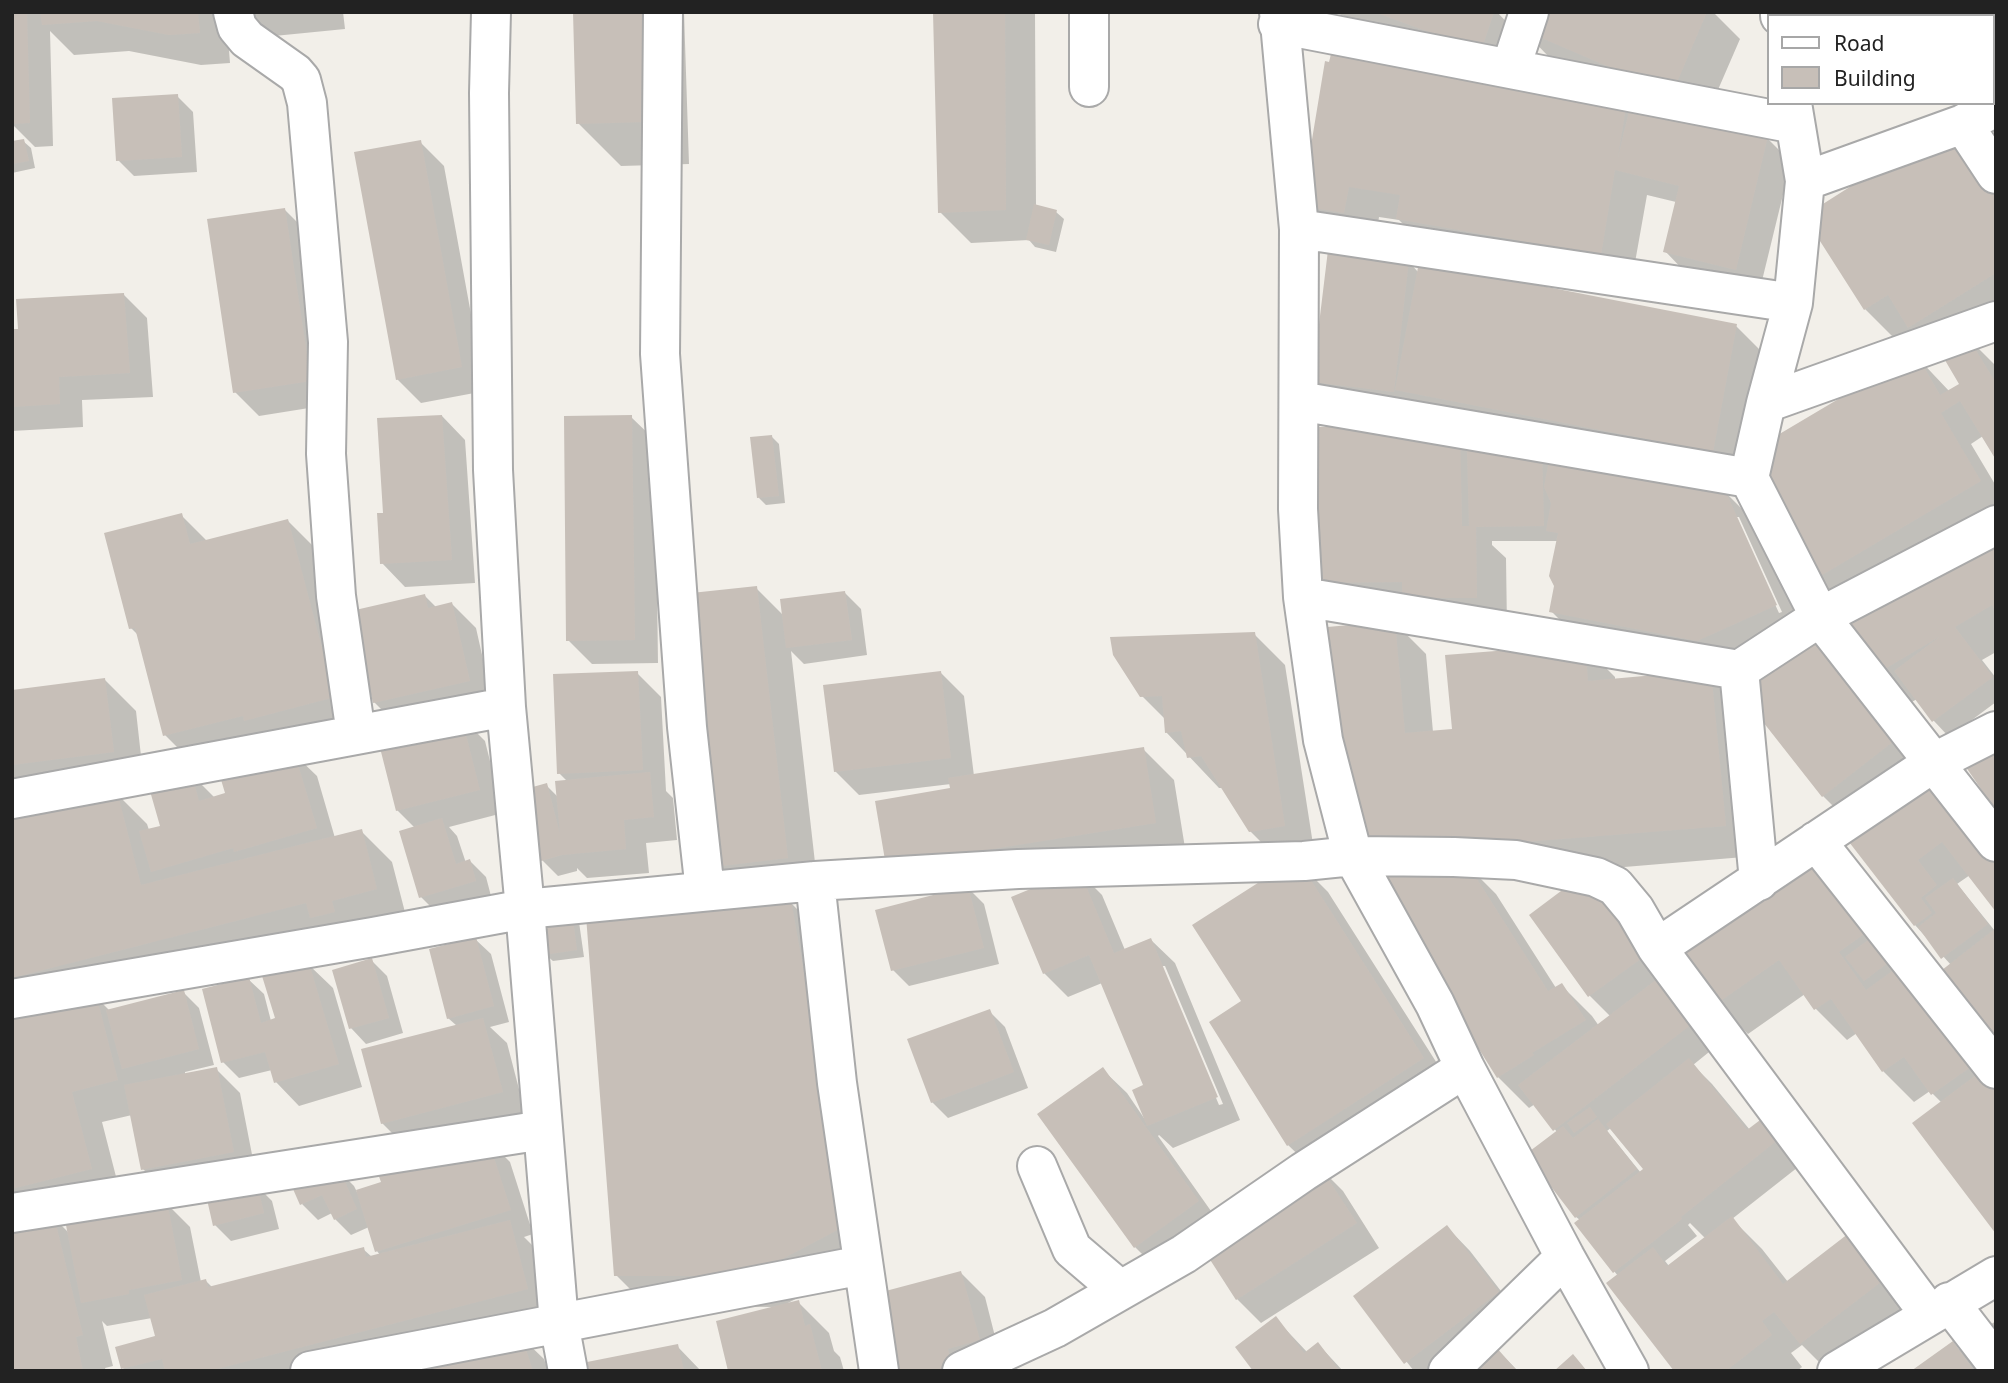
<!DOCTYPE html>
<style>
body{margin:0}
#map{position:relative;width:2008px;height:1383px;overflow:hidden;background:#f2efe9;font-family:"Noto Sans",sans-serif}
canvas{display:block}
.frame{position:absolute;inset:0;border:14px solid #222;pointer-events:none}
.legend{position:absolute;left:1767px;top:14px;width:228px;height:91px;box-sizing:border-box;background:#fff;border:2px solid #a7a7a7;margin:0;padding:9px 12px;list-style:none;font-size:21px;color:#222}
.legend li{display:flex;align-items:center;gap:14px;height:35px}
.legend b{width:35px;border:2px solid #a7a7a7}
</style>
<div id="map">
<canvas width="2008" height="1383"></canvas>
<div class="frame"></div>
<ul class="legend">
<li><b style="height:9px;background:#fff"></b>Road</li>
<li><b style="height:19px;background:#c7bfb8"></b>Building</li>
</ul>
</div>
<script>
const ctx = document.querySelector('canvas').getContext('2d');
ctx.lineJoin = 'round';
function fill(path, color) { ctx.fillStyle = color; ctx.fill(path, 'evenodd'); }
const shape = rows => new Path2D(rows.map(r => 'M' + r).join(''));
function trace(path, color, width, dash) { ctx.strokeStyle = color; ctx.lineWidth = width; ctx.lineCap = dash ? 'butt' : 'round'; ctx.setLineDash(dash || []); ctx.stroke(path); }
fill(shape([
 [12,12,226,12,230,63,201,65,129,51,74,55,50,31,53,146,35,147,12,124],
 [240,12,343,12,345,29,264,37],
 [574,12,684,12,689,164,621,166,578,123],
 [934,12,1035,12,1036,207,1056,212,1064,219,1056,252,1035,247,1029,240,971,243,940,212],
 [1333,12,1497,12,1518,34,1505,73],
 [1524,12,1713,12,1740,39,1704,122,1767,138,1791,162,1759,293,1688,275,1665,251,1676,202,1647,195,1631,285,1429,250,1399,220,1379,217,1375,243,1303,205,1327,63,1626,102,1639,115,1651,118,1653,109,1549,57,1519,26],
 [1821,12,1996,12,1996,120,1981,126,1958,103,1992,103,1992,16,1824,16],
 [177,96,193,112,197,172,134,176,118,160],
 [23,141,31,148,35,168,12,173,12,143],
 [420,142,444,166,485,391,421,403,397,379],
 [1996,176,1996,323,1969,339,1996,366,1996,457,1983,436,1971,444,1996,486,1996,652,1982,660,1996,678,1996,702,1949,737,1934,721,1917,699,1898,710,1813,580,1746,467,1725,492,1756,523,1925,759,1847,820,1823,796,1736,685,1728,671,1582,642,1551,611,1556,585,1558,541,1492,541,1492,545,1506,558,1507,628,1316,582,1453,427,1338,406,1314,382,1408,261,1419,273,1736,326,1767,357,1749,454,1915,355,1950,392,1961,385,1944,356,1940,358,1912,330,1896,340,1865,309],
 [1735,517,1739,517,1782,612,1779,613],
 [284,209,308,233,334,404,259,416,235,392],
 [124,295,147,318,153,397,82,400,83,427,12,431,12,331,19,330],
 [442,416,465,440,475,583,405,587,382,563,385,514],
 [631,417,655,440,658,663,592,664,568,640],
 [771,436,779,444,785,503,766,505,759,498],
 [181,515,207,541,288,521,319,552,365,728,196,766,165,735,139,636,131,628],
 [756,588,783,615,845,593,861,609,867,655,804,664,791,651,818,889,746,897,715,866],
 [425,596,437,608,452,604,476,628,493,704,398,726,374,702],
 [1395,623,1426,654,1433,732,1454,730,1584,646,1615,677,1615,680,1711,672,1741,703,1756,856,1481,879,1496,894,1556,988,1561,985,1592,1016,1599,1026,1611,1017,1590,996,1585,875,1714,1048,1693,1065,1712,1084,1750,1130,1768,1117,1807,1160,1732,1219,1762,1249,1788,1282,1853,1232,1918,1308,1828,1371,1802,1345,1791,1353,1802,1367,1797,1371,1676,1371,1618,1276,1576,1223,1580,1220,1576,1217,1557,1132,1535,1104,1529,1108,1498,1077,1327,733],
 [1612,1127,1645,1169,1641,1173,1607,1131],
 [1690,1223,1705,1238,1669,1266,1665,1261,1697,1236,1688,1225],
 [1254,634,1285,665,1315,857,1281,862,1250,831,1223,788,1219,788,1166,732,1165,719,1141,695],
 [940,672,964,696,974,776,1143,749,1174,780,1186,854,1078,871,1102,895,1125,950,1151,940,1175,963,1240,1120,1173,1148,1159,1135,1158,1136,1223,1228,1314,1170,1288,1145,1243,1002,1297,861,1328,892,1454,1090,1324,1172,1343,1191,1379,1248,1261,1323,1237,1299,1200,1241,1159,1271,1135,1247,1103,1070,1127,1093,1144,1118,1145,1086,1102,983,1068,997,1044,973,1076,872,968,888,984,904,999,964,909,986,893,970,940,895,940,892,918,896,887,865,952,790,951,784,859,795,835,771],
 [1161,966,1165,966,1223,1104,1219,1105],
 [637,673,661,697,666,791,673,798,677,840,646,843,649,873,587,878,577,868,577,871,558,876,542,860,546,785,558,797,568,782,559,773],
 [105,680,136,711,144,783,12,799,12,692],
 [461,717,485,741,503,813,449,827,457,836,466,863,470,861,486,877,491,896,437,913,421,897,415,828,397,810],
 [293,753,317,776,335,838,361,831,392,862,407,920,94,995,110,1011,183,992,199,1008,214,1065,185,1072,185,1075,216,1069,240,1093,256,1175,167,1193,143,1169,132,1115,102,1122,122,1200,53,1217,70,1234,166,1203,190,1227,201,1282,206,1281,213,1288,363,1249,372,1257,380,1255,377,1251,369,1227,351,1235,335,1219,332,1213,318,1220,302,1204,338,1170,354,1186,357,1192,383,1183,486,1138,510,1162,533,1234,524,1237,540,1253,558,1320,358,1371,125,1371,123,1368,157,1338,152,1318,107,1326,102,1321,113,1366,105,1368,106,1371,12,1371,12,819,116,793,147,824,149,830,162,827,190,773,215,798,227,794],
 [1927,763,1970,875,1957,884,1995,931,1951,965,1915,925,1841,829],
 [1815,849,1996,1077,1942,1103,1930,1091,1914,1102,1883,1071,1857,1033,1847,1040,1816,1009,1805,994,1748,1034,1717,1004],
 [790,902,821,933,879,1255,788,1303,798,1302,829,1333,834,1351,840,1357,844,1371,730,1371,775,1307,647,1306,616,1275],
 [540,919,579,922,584,957,553,961,545,954],
 [475,939,491,954,509,1022,490,1027,507,1043,526,1116,406,1147,382,1123,457,1026,448,1018],
 [371,960,387,976,403,1033,366,1044,351,1028],
 [309,965,333,988,362,1087,299,1106,276,1082,272,1070,239,1078,223,1062,248,979,264,994,271,1021,277,1020],
 [989,1011,1005,1027,1028,1088,948,1118,932,1102],
 [256,1185,272,1201,279,1229,231,1241,215,1225],
 [1447,1227,1470,1251,1521,1317,1489,1341,1518,1371,1414,1371,1355,1297],
 [961,1273,985,1297,1002,1364,884,1371],
 [1275,1318,1307,1352,1318,1344,1343,1371,1255,1371],
 [1996,1321,1996,1358,1979,1332],
 [520,1336,544,1359,548,1371,431,1371],
 [1953,1343,1980,1371,1914,1371],
 [677,1346,701,1371,591,1371]
]), '#0003');
fill(shape([
 [12,12,27,12,30,123,12,124],
 [40,12,198,12,200,33,169,35,97,21,42,25],
 [573,12,643,12,646,122,576,124],
 [933,12,1005,12,1006,210,938,213],
 [1374,12,1494,12,1481,51],
 [1523,12,1707,12,1672,94,1516,27],
 [1820,12,1896,12,1894,16,1825,16],
 [1931,12,1996,12,1996,75,1992,77,1992,16,1926,16],
 [1332,50,1627,101,1618,157,1629,111,1650,116,1652,107,1768,136,1736,270,1663,252,1679,186,1615,170,1601,255,1396,219,1400,195,1349,187,1344,213,1301,206,1325,61,1329,62],
 [178,94,182,157,116,161,112,98],
 [1952,122,1996,192,1996,273,1908,328,1888,295,1864,310,1804,216],
 [24,139,29,161,12,164,12,141],
 [421,140,462,367,396,380,354,152],
 [1034,204,1057,210,1049,245,1026,240],
 [285,208,311,381,233,393,207,219],
 [1328,250,1409,260,1394,392,1312,382],
 [1419,262,1737,324,1713,452,1395,390],
 [124,293,130,373,59,377,60,404,12,407,12,329,18,329,16,299],
 [1966,334,1996,383,1996,460,1960,401,1941,413,1981,481,1812,581,1739,458,1916,353,1940,395,1959,384,1939,350],
 [442,415,452,560,380,564,377,513,383,513,377,418],
 [632,415,635,640,566,641,564,416],
 [1460,425,1462,526,1469,526,1467,449,1542,447,1544,526,1476,527,1477,598,1402,598,1402,582,1315,583,1312,427],
 [772,435,779,496,757,498,750,437],
 [1550,455,1725,490,1777,605,1697,641,1549,612,1554,586,1549,576,1558,533,1546,531,1551,503,1544,487],
 [182,513,190,544,288,519,335,697,244,721,243,716,163,736,135,628,129,629,104,533],
 [1996,518,1996,612,1992,605,1955,627,1993,677,1932,722,1894,671,1939,637,1866,680,1828,616],
 [757,586,788,858,713,867,682,594],
 [845,591,852,640,786,648,780,599],
 [425,594,428,608,452,602,470,681,373,703,351,611],
 [1395,621,1405,733,1452,729,1445,655,1585,644,1588,681,1711,670,1726,826,1423,850,1439,877,1465,860,1548,991,1562,983,1586,1020,1532,1053,1534,1055,1497,1078,1372,878,1353,856,1342,732,1325,733,1316,628],
 [1814,622,1903,734,1822,797,1734,685],
 [1255,632,1285,826,1249,832,1201,756,1187,758,1181,731,1165,733,1162,696,1140,697,1113,655,1110,637],
 [638,671,643,770,557,774,553,674],
 [941,671,951,758,834,772,823,685],
 [105,678,114,752,12,765,12,690],
 [461,715,480,790,396,811,377,736],
 [1996,728,1996,811,1957,754],
 [1144,747,1156,823,886,866,875,801,950,788,948,778],
 [294,751,317,828,234,852,233,848,151,872,139,831,160,826,148,784,191,771,199,801,225,793,219,773],
 [1927,761,1996,850,1996,912,1942,842,1918,860,1937,885,1921,898,1932,913,1914,926,1839,829],
 [650,772,654,817,624,820,626,849,562,855,541,861,522,790,547,783,560,834,555,781],
 [117,791,141,885,362,829,377,889,332,901,335,912,310,918,306,903,12,978,12,817],
 [442,818,456,864,470,859,476,881,419,898,399,831],
 [1815,847,1870,930,1839,952,1866,990,1906,961,1978,1062,1931,1095,1904,1057,1882,1072,1831,999,1814,1010,1779,960,1715,1005,1674,946],
 [1297,858,1424,1058,1287,1146,1209,1022,1241,1001,1192,925],
 [1079,869,1114,953,1151,938,1218,1097,1147,1126,1132,1090,1143,1085,1089,955,1043,974,1011,897],
 [1585,873,1645,956,1588,997,1529,915],
 [1953,878,1988,924,1941,959,1918,927,1936,913,1925,898],
 [968,886,984,948,891,971,875,910],
 [791,900,849,1224,750,1276,614,1276,586,916],
 [572,912,577,950,543,955,538,917],
 [1996,928,1996,1040,1942,970],
 [1879,932,1897,956,1864,981,1845,957],
 [476,937,494,1006,447,1019,429,949],
 [372,958,389,1018,349,1029,332,970],
 [309,963,339,1064,274,1083,265,1052,221,1063,202,989,249,977,261,1023,275,1018,262,976],
 [1657,979,1692,1024,1553,1131,1518,1085],
 [184,990,199,1049,122,1069,106,1010],
 [96,994,118,1080,72,1092,92,1169,12,1189,12,1015],
 [990,1009,1014,1072,931,1103,907,1039],
 [483,1018,503,1092,381,1124,361,1049],
 [1689,1058,1747,1130,1768,1114,1784,1135,1681,1217,1682,1219,1613,1273,1574,1223,1643,1169,1606,1124],
 [217,1067,234,1152,141,1170,124,1085],
 [1103,1067,1199,1201,1134,1248,1037,1114],
 [1984,1069,1996,1085,1996,1234,1912,1123],
 [1590,1107,1597,1117,1574,1133,1567,1123],
 [1598,1119,1637,1169,1575,1218,1526,1154,1563,1126,1573,1138],
 [487,1136,511,1210,375,1252,356,1190,381,1182,377,1171],
 [1319,1165,1357,1223,1236,1300,1198,1241],
 [339,1168,357,1209,334,1220,322,1195,300,1205,293,1189],
 [257,1183,264,1213,213,1226,206,1195],
 [167,1201,182,1280,129,1290,129,1294,81,1303,65,1220],
 [54,1216,83,1335,76,1337,83,1371,12,1371,12,1226],
 [1732,1216,1783,1284,1853,1230,1889,1276,1800,1344,1774,1312,1762,1321,1772,1335,1726,1371,1674,1371,1606,1283,1653,1247,1667,1266],
 [510,1220,528,1289,209,1371,165,1371,162,1359,121,1369,115,1347,155,1336,144,1295,206,1279,208,1287,364,1247,366,1257],
 [1447,1225,1499,1292,1404,1364,1353,1296],
 [961,1271,980,1340,948,1349,954,1371,882,1371,863,1297],
 [799,1300,805,1326,810,1324,822,1371,728,1371,716,1321],
 [1276,1316,1304,1353,1318,1342,1340,1371,1253,1371,1235,1347],
 [521,1334,533,1371,429,1371,427,1364],
 [1489,1339,1517,1371,1453,1371],
 [1953,1341,1974,1371,1911,1371],
 [678,1344,684,1371,589,1371,587,1362],
 [1573,1354,1587,1371,1554,1371]
]), '#c7bfb8');
const minor = shape([
 [233,12,237,27,247,39,295,73,301,80,307,103,328,342,326,454,336,596,356,734],
 [491,12,489,93,493,470,506,707,525,909,559,1323,568,1371],
 [663,12,660,354,687,727,705,891],
 [1089,12,1089,87],
 [1279,12,1299,229,1298,509,1303,597,1323,740,1353,856,1435,1004,1465,1068,1565,1257,1629,1371],
 [1780,12,1780,16],
 [1278,24,1795,124],
 [1511,67,1529,12],
 [1963,124,1996,174],
 [1805,181,1963,124,1996,107],
 [1299,229,1793,303],
 [1299,401,1749,478,1766,403,1996,321],
 [1766,403,1793,303,1805,181,1792,103],
 [1749,478,1820,617,1996,842],
 [1303,597,1739,670,1820,617,1996,525],
 [1739,670,1759,881],
 [12,799,506,707],
 [1816,841,1996,1069],
 [815,881,837,1083,879,1371],
 [1657,948,1930,1315],
 [12,999,373,937,525,909,815,881,1018,869,1304,861,1353,856,1454,857,1516,860,1596,877,1615,886,1635,910,1657,948,1933,763,1996,731],
 [1037,1166,1072,1249,1120,1290],
 [12,1213,543,1130],
 [1949,1302,1996,1363],
 [310,1371,863,1265],
 [962,1371,1055,1328,1184,1254,1303,1172,1465,1068],
 [1448,1371,1565,1257],
 [1837,1371,1996,1276]
]);
trace(minor, '#a9a9a9', 42);
trace(minor, '#fff', 38);
</script>
